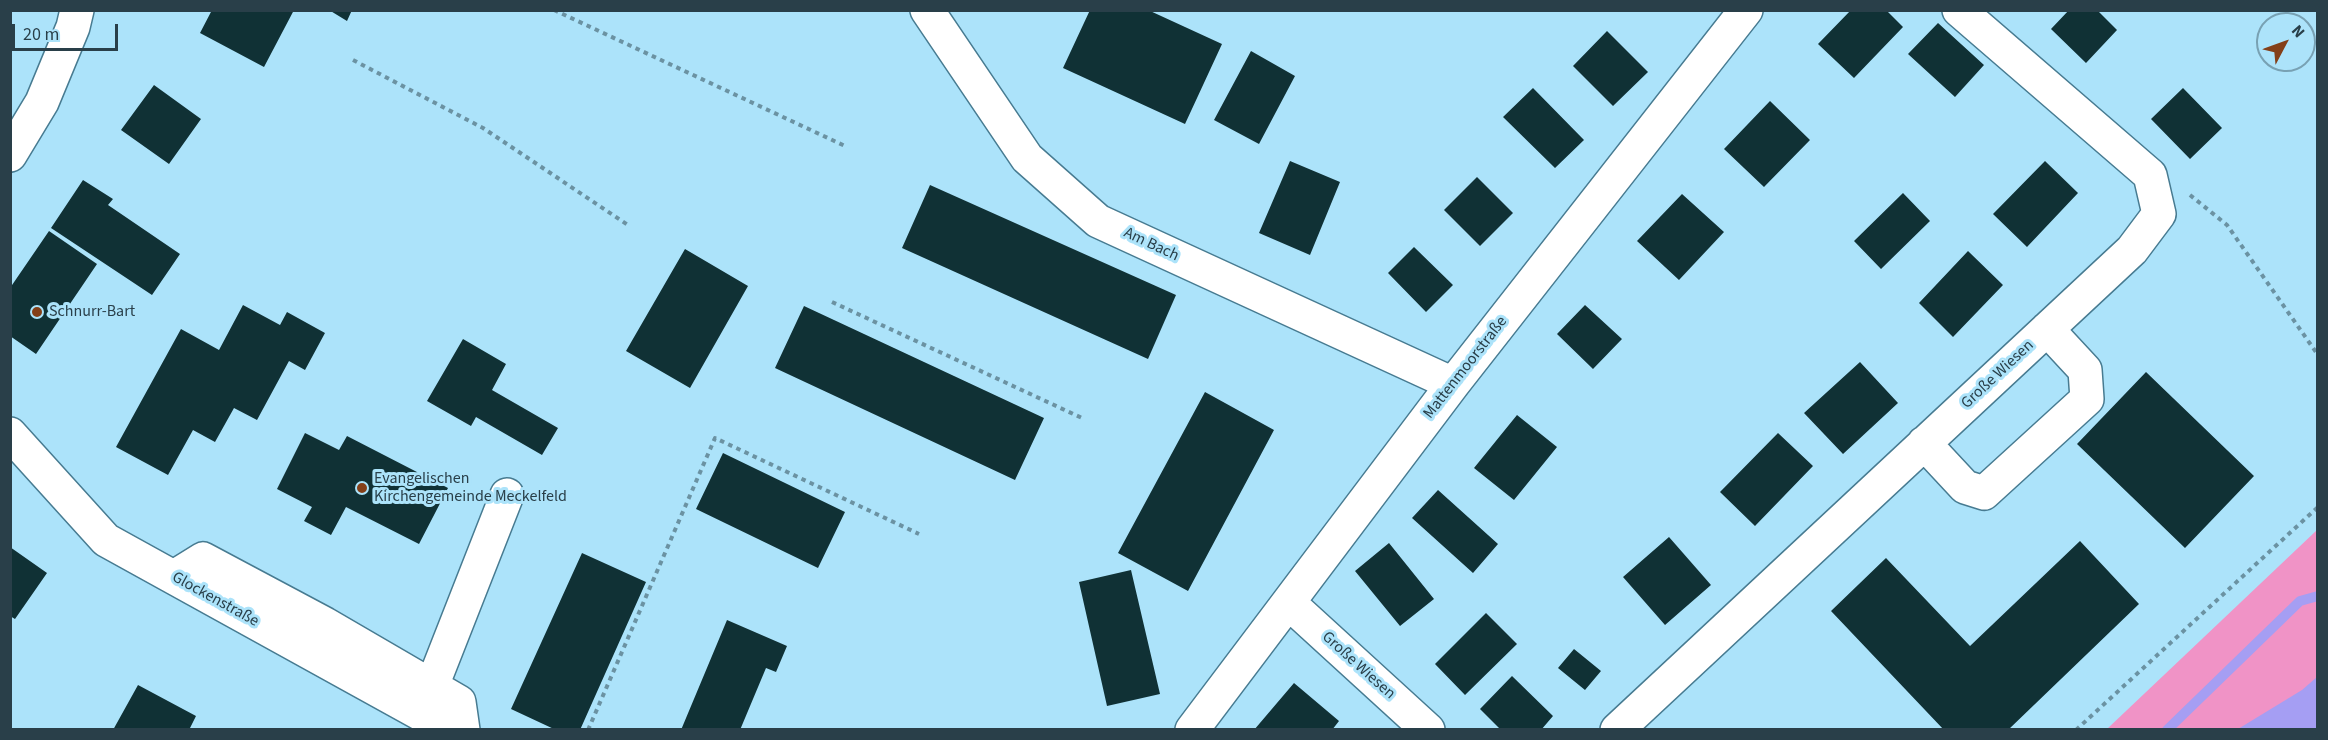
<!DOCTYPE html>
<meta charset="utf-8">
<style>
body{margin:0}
#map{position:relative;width:2328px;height:740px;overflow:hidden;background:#ace3fa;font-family:"Source Sans 3",sans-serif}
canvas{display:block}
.frame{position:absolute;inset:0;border:12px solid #293f49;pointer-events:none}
.north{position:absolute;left:2256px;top:12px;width:60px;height:60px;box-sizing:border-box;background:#ace3fa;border:2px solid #78a1b3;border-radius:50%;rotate:49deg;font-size:16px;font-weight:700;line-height:24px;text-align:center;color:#293f49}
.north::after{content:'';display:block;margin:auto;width:21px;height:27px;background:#843f18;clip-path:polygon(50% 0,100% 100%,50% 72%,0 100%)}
.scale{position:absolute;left:12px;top:24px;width:106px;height:27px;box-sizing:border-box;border:3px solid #293f49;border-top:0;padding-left:8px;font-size:18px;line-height:21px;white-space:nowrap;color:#293f49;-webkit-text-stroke:4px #ace3fa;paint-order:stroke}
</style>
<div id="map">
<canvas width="2328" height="740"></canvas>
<div class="frame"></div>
<div class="north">N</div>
<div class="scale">20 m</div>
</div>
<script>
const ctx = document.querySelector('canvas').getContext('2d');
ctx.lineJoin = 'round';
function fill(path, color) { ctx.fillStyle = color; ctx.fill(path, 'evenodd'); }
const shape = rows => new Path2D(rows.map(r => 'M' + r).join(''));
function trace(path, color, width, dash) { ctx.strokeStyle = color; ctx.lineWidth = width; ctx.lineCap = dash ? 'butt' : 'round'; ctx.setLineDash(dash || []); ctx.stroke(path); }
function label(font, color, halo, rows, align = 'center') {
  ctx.font = font + ' "Source Sans 3",sans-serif'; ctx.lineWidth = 6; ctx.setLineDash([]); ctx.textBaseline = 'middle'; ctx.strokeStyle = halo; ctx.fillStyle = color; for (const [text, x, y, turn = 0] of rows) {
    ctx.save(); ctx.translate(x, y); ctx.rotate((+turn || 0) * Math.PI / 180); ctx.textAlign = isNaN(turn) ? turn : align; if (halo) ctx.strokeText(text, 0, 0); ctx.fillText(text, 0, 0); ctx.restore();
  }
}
fill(shape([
 [2317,530,2317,729,2107,729]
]), '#f093c6');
fill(shape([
 [2317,677,2317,729,2238,729,2302,690]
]), '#a59ef3');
trace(shape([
 [2167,730,2300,601,2318,596]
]), '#a59ef3', 10);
fill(shape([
 [212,10,294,10,264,67,200,33],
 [329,10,352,10,347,21],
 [1090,10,1148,10,1222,44,1185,124,1063,68],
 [1851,10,1886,10,1903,27,1854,78,1818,44],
 [2069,10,2097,10,2117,30,2086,63,2051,29],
 [1938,23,1984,65,1955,97,1908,54],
 [1607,31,1648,72,1613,106,1573,66],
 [1251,51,1295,76,1259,144,1214,120],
 [154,85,201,119,169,164,121,130],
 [1533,88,1584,140,1555,168,1503,117],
 [2183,88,2222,128,2190,159,2151,119],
 [1770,101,1810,140,1764,187,1724,149],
 [1290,161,1340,182,1310,255,1259,233],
 [2045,161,2078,193,2027,247,1993,214],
 [1477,177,1513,213,1480,246,1444,210],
 [83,180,113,199,108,205,180,254,152,295,51,228],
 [930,185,1176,295,1148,359,902,248],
 [1903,193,1930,221,1881,269,1854,241],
 [1682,194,1724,232,1679,280,1637,241],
 [49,231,97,264,36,354,10,336,10,288],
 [1414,247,1453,285,1426,312,1388,273],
 [685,249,748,286,690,388,626,351],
 [1968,251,2003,285,1953,337,1919,303],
 [243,305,280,325,287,312,325,333,305,370,289,361,257,420,234,408,215,442,193,430,168,475,116,447,181,329,219,350],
 [1585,305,1622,339,1593,369,1557,334],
 [804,306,1044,418,1015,480,775,368],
 [463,339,506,364,492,390,558,428,542,455,476,417,471,426,427,401],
 [1860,362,1898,403,1843,454,1804,413],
 [2146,372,2254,476,2185,548,2077,444],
 [1205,392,1274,430,1188,591,1118,553],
 [1517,415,1557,447,1514,500,1474,468],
 [305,433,339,450,347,436,448,488,419,544,346,507,331,535,304,521,312,507,277,489],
 [1778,433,1813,466,1755,526,1720,492],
 [723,453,845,512,818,568,696,509],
 [1438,490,1498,544,1473,573,1412,518],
 [1669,537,1711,585,1665,625,1623,577],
 [2080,541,2139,604,2008,730,1944,730,1831,611,1886,558,1970,646],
 [1389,543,1434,599,1400,626,1355,571],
 [10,547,47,573,15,619,10,616],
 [582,553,646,582,580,730,556,730,511,709],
 [1131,570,1160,694,1107,706,1079,582],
 [1486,613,1517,644,1465,695,1435,664],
 [727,620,787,646,776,672,766,668,740,730,681,730],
 [1574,649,1601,671,1585,690,1558,668],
 [1512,676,1553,716,1541,730,1501,730,1480,709],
 [1294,683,1339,721,1332,730,1254,730],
 [138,685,196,716,189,730,113,730]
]), '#103135');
const minor = shape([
 [927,10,1027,158,1098,221,1453,384],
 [10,155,42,102,73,27,77,10],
 [10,434,106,540,450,730],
 [1924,443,1965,487,1984,493,2087,399,2085,370,2047,329],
 [174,577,203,559,325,624,459,702,463,730],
 [1289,603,1428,730],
 [432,686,507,495],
 [1192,730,1453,384,1746,10],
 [1617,730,2132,250,2159,214,2150,175,1959,10]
]);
trace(minor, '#477b91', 36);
trace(shape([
 [554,10,845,146],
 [353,60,483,128,628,225],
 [2190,195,2227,225,2318,355],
 [832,302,1082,418],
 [588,730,715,438,919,534],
 [2076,730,2318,507]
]), '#6b92a2', 4, [4.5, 4.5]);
trace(minor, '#fff', 33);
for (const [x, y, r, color] of [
 [37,312,6,"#843f18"],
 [362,488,6,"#843f18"]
]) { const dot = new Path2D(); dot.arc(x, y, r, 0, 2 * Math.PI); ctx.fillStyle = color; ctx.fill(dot); trace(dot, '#ace3fa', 2); }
label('16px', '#293f49', '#ace3fa', [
 ["Am Bach",1151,245,25],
 ["Mattenmoorstraße",1466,368,-52],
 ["Große Wiesen",1998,375,-43],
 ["Glockenstraße",215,600,29],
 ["Große Wiesen",1358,666,42]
]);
label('16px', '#293f49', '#ace3fa', [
 ["Schnurr-Bart",49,312],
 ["Evangelischen",374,479],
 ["Kirchengemeinde Meckelfeld",374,497]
], 'left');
</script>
